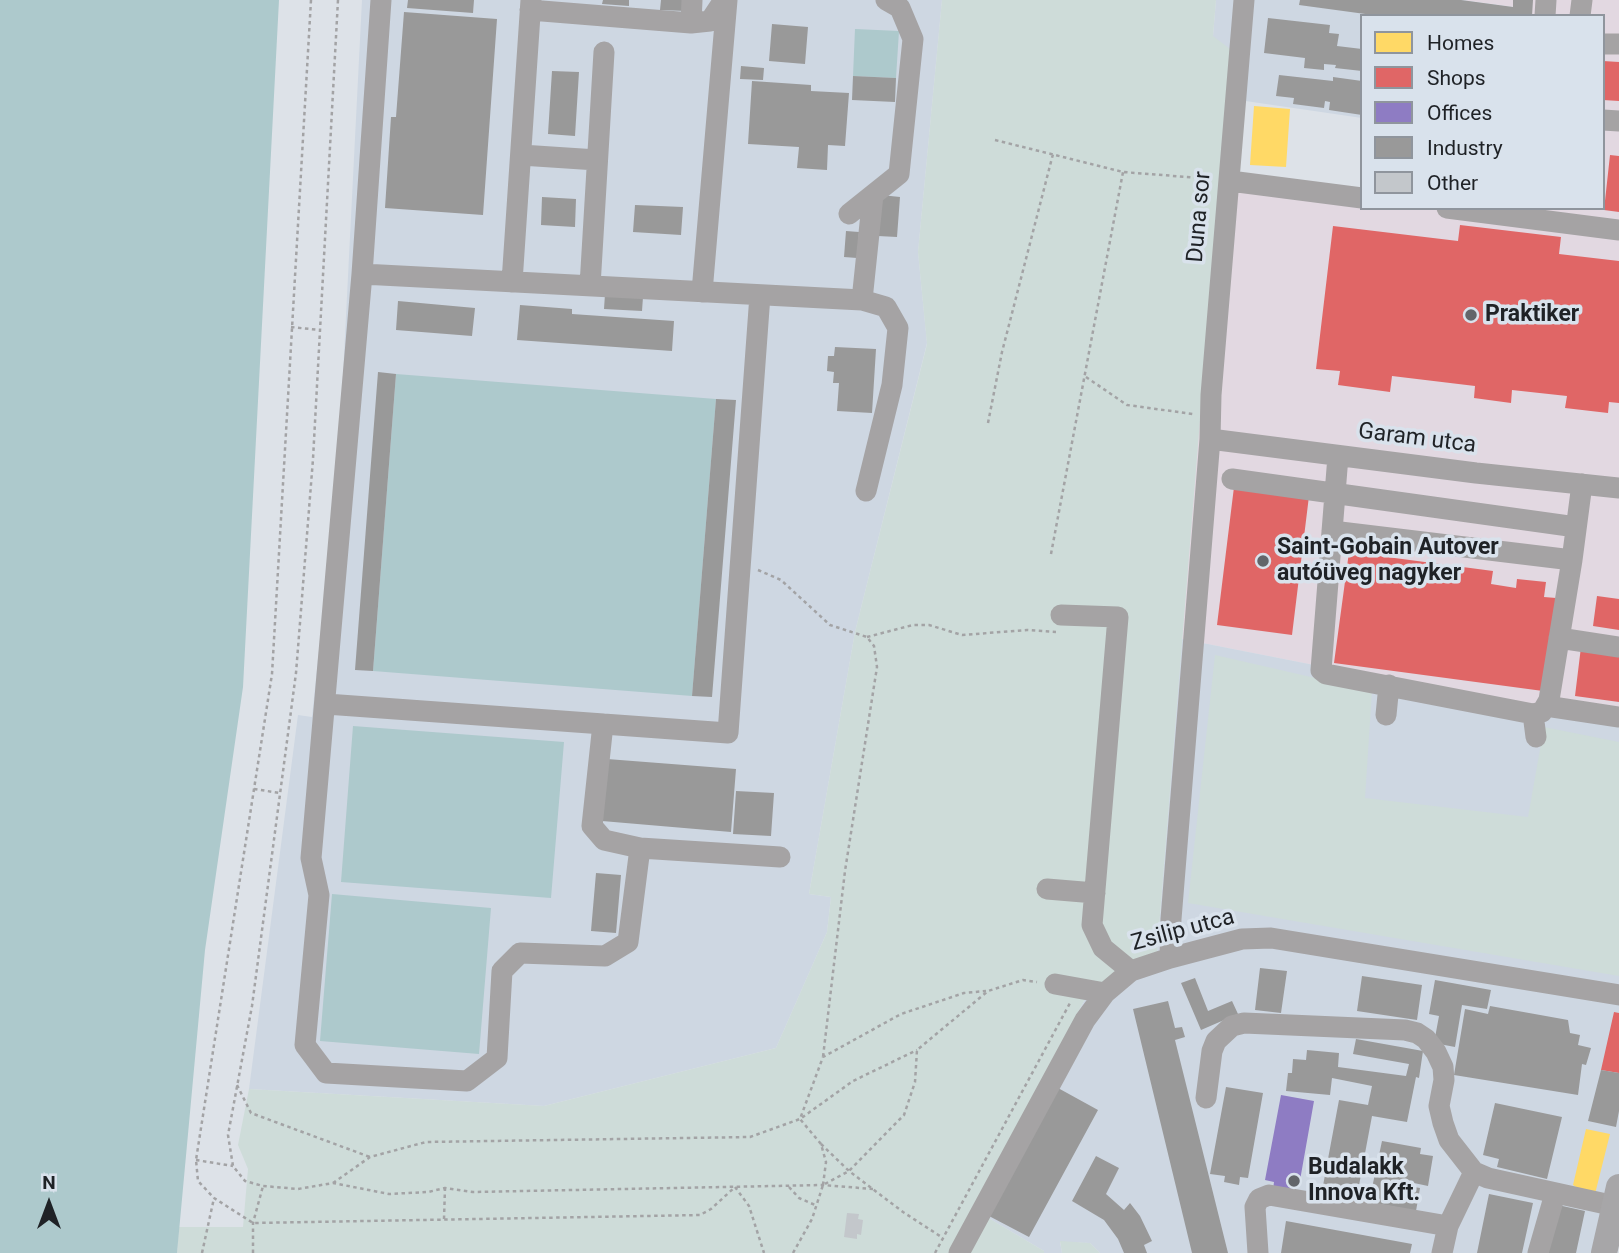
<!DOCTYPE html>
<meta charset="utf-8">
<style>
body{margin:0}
#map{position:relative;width:1619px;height:1253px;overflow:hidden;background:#dde2e8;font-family:Roboto,sans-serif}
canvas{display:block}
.legend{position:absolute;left:1360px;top:14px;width:245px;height:196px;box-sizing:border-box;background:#d9e2ec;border:2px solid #8f959d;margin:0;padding:9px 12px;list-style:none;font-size:21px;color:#1f2226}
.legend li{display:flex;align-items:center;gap:14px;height:35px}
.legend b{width:35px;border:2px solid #8f959d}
.north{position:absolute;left:14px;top:1169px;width:70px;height:70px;-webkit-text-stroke:5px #d9e2ec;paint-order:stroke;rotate:0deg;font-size:19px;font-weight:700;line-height:28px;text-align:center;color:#1f2226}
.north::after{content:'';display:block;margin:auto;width:24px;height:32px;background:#1f2226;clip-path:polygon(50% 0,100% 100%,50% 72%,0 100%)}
</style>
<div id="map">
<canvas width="1619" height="1253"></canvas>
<ul class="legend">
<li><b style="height:19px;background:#ffd966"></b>Homes</li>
<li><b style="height:19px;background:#e06666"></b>Shops</li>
<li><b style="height:19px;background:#8e7cc3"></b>Offices</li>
<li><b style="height:19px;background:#999"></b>Industry</li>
<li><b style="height:19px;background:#c3c7cb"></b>Other</li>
</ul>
<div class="north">N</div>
</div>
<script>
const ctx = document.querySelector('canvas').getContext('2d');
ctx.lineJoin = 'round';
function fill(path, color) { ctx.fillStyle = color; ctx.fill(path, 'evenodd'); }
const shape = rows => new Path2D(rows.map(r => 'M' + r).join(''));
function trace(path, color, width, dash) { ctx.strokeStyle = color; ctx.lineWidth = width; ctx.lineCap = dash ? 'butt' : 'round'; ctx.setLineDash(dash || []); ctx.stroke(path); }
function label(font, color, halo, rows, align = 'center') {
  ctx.font = font + ' Roboto,sans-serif'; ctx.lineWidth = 7; ctx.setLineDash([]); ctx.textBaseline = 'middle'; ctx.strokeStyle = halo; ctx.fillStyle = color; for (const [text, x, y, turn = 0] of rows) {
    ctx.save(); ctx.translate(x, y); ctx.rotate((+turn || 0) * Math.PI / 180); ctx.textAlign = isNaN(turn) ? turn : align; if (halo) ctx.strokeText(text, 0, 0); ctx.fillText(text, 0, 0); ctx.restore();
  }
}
fill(shape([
 [1461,0,1619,0,1619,725,1182,639,1219,174,1362,191,1362,208,1603,208,1603,16,1512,16,1513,7]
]), '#e2d8e1');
fill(shape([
 [362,0,942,0,918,252,927,343,855,632,809,894,831,897,827,932,776,1048,544,1106,249,1089,298,715,312,717,339,454],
 [1216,0,1461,0,1513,7,1512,16,1362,16,1362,118,1225,98,1213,36],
 [1182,639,1619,725,1619,1239,1616,1253,1100,1253,1090,1243,1060,1242,1062,1253,1044,1253,1044,1251,975,1210,1088,993,1157,952]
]), '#ced7e2');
fill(shape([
 [942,0,1216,0,1213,36,1230,49,1157,952,1088,993,975,1210,1044,1251,1044,1253,177,1253,179,1227,243,1227,248,1169,238,1145,249,1089,544,1106,776,1048,827,932,831,897,809,894,855,632,927,344,918,252],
 [1215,655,1372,691,1365,798,1528,817,1544,727,1619,742,1619,976,1188,903],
 [1060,1241,1090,1243,1100,1253,1062,1253]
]), '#cedcd9');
fill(shape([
 [0,0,279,0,243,687,205,950,177,1253,0,1253],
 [855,29,899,31,896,78,853,76],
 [396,374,716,399,692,696,373,671],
 [353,726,564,742,551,898,341,882],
 [332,894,491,908,479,1054,320,1041]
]), '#adc9cc');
fill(shape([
 [1254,106,1290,109,1286,167,1250,165],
 [1586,1129,1610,1134,1594,1198,1573,1185]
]), '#ffd966');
fill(shape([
 [1603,61,1619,62,1619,101,1603,100],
 [1610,155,1619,156,1619,212,1604,210],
 [1460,225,1561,237,1559,254,1619,261,1619,403,1609,402,1608,413,1565,408,1567,396,1512,390,1511,403,1474,398,1475,386,1392,376,1390,392,1338,385,1340,371,1316,369,1333,226,1458,241],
 [1234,487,1309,496,1292,635,1217,625],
 [1349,552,1493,571,1491,584,1516,588,1517,579,1546,582,1544,597,1556,598,1543,691,1334,663],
 [1597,596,1619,599,1619,630,1593,626],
 [1581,647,1619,651,1619,702,1575,696],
 [1614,1012,1619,1013,1619,1073,1601,1070]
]), '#e06666');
fill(shape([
 [1281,1095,1314,1101,1299,1186,1295,1185,1294,1189,1273,1190,1274,1182,1265,1180]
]), '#8e7cc3');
fill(shape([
 [408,0,474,0,473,13,407,8],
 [603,0,629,0,629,6,602,4],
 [661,0,686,0,686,11,660,10],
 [1300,0,1461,0,1513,7,1513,0,1533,0,1532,16,1380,16,1299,5],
 [404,12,497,19,483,215,385,208,391,117,396,117],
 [1268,18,1330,25,1329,33,1339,34,1337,46,1362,49,1362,71,1335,68,1336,65,1324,64,1324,70,1304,68,1305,58,1264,53],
 [772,24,808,27,805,64,769,61],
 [741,66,764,68,763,80,740,79],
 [552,71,579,72,575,136,548,134],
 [1279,75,1333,81,1333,77,1362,81,1362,115,1329,110,1330,102,1325,101,1324,108,1293,104,1294,98,1276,96],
 [853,76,896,78,895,102,852,100],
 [752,81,811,85,811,91,849,93,845,146,828,145,827,170,797,168,799,147,748,144],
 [881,195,900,197,897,237,878,236],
 [542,197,576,199,575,227,541,225],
 [635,205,683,207,681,235,633,232],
 [846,231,859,232,857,258,844,257],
 [605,294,643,297,642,311,604,309],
 [398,301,475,308,472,336,396,330],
 [520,305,572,309,572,314,674,321,672,351,517,340],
 [835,347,876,349,872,413,837,411,839,383,833,383,834,372,827,371,828,356,834,356],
 [378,372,396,374,373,671,355,670],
 [716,399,736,400,712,697,692,696],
 [607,759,736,769,731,832,602,821],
 [736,791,774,793,771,836,733,834],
 [596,873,621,875,616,933,591,931],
 [1260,968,1287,971,1281,1013,1255,1010],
 [1362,976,1422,985,1417,1020,1357,1011],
 [1195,978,1208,1011,1232,1001,1238,1014,1201,1030,1181,983],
 [1435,980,1491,990,1487,1009,1462,1005,1455,1047,1434,1043,1439,1016,1429,1014],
 [1168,1001,1175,1028,1182,1027,1185,1037,1175,1040,1228,1253,1192,1253,1133,1009],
 [1490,1006,1568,1020,1570,1033,1580,1035,1578,1045,1591,1048,1586,1065,1582,1064,1578,1095,1454,1075,1465,1009,1488,1014],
 [1356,1039,1423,1051,1419,1078,1416,1077,1407,1122,1372,1116,1357,1196,1344,1194,1343,1200,1330,1198,1331,1192,1322,1191,1339,1100,1368,1105,1372,1086,1332,1078,1330,1095,1286,1091,1288,1073,1292,1073,1293,1059,1306,1060,1307,1050,1339,1053,1338,1067,1406,1076,1409,1064,1353,1054],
 [1601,1070,1619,1073,1619,1111,1616,1127,1588,1121],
 [1226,1087,1263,1093,1248,1178,1240,1177,1239,1185,1224,1182,1225,1176,1210,1174],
 [1058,1088,1098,1110,1029,1237,989,1216],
 [1495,1103,1562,1117,1547,1179,1497,1167,1499,1159,1483,1155],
 [1382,1141,1421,1148,1420,1154,1433,1156,1428,1186,1414,1183,1414,1187,1420,1188,1416,1211,1369,1202],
 [1096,1156,1119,1168,1106,1194,1124,1210,1130,1203,1140,1216,1152,1241,1144,1245,1147,1253,1124,1253,1118,1239,1104,1220,1072,1201],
 [1489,1194,1533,1203,1522,1253,1477,1253],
 [1558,1205,1585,1211,1576,1253,1547,1253],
 [1286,1221,1412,1244,1410,1253,1281,1253]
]), '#999');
fill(shape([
 [847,1213,859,1214,858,1219,863,1220,861,1235,857,1234,857,1239,844,1237]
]), '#c3c7cb');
trace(shape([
 [311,0,272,674,196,1160,198,1181,214,1198,253,1223,700,1215,711,1209,735,1187,749,1206,764,1253],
 [338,0,313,459,296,673,252,1006,228,1135,233,1166,245,1181,263,1186,298,1189,333,1183,389,1194,428,1192,445,1188,473,1192,823,1185,873,1189],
 [995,140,1123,172,1213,179],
 [291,327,319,330],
 [1086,377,1127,405,1193,414],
 [988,423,1002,352,1053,154],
 [1051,554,1123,172],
 [758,570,781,580,830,625,867,637,874,646,877,667,845,871,823,1057],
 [867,637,913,625,929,625,962,635,1027,630,1056,632],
 [254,789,280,793],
 [237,1085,251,1113,370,1157],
 [821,1144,849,1171,903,1212,943,1238],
 [196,1160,233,1166],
 [333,1183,370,1157,426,1142,750,1137,800,1119,853,1081,917,1050],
 [823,1185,826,1162,821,1144,800,1119,823,1057,901,1014,964,993,986,991],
 [789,1187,799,1198,815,1205],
 [444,1219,445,1188],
 [202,1253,214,1198],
 [253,1253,253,1223,263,1186],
 [793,1253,812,1219,823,1185,849,1171,904,1115,915,1082,917,1050,988,991,1023,980,1037,982],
 [935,1253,1070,1003]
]), '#a3a3a5', 2.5, [3.5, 3.5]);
trace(shape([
 [381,0,362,274,311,858,319,895,305,1045,326,1073,467,1081,497,1058,502,971,520,953,605,956,628,942,640,848],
 [530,10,691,23,710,21,724,0],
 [1545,16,1546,0],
 [1580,16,1582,0],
 [691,23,692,0],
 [1603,44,1619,44],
 [1603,120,1619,121],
 [521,155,597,160],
 [1230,181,1362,198],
 [1447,208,1619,230],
 [849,214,899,174,913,39,900,8,886,0],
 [362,274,862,300,886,307,898,328,892,385,866,491],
 [512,282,531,0],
 [590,286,604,52],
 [702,292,727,0],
 [862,300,873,195],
 [1210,439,1476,473,1619,488],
 [1338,456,1321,670,1326,674,1533,714,1542,712,1549,700,1572,560],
 [1232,479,1576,527],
 [1332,531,1572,560,1582,484],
 [1061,615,1118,617,1092,925,1103,948,1131,971],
 [1559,638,1619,647],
 [326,704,728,733,760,295],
 [1546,706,1619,717],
 [1533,714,1536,737],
 [1386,715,1389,685],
 [603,724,592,826,604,840,640,848,780,857],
 [1047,889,1095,893],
 [1170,958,1171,919,1210,439,1211,395,1244,0],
 [1055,984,1105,993],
 [1206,1098,1212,1051,1216,1041,1232,1026,1244,1023,1405,1030,1417,1033,1426,1039,1436,1052,1443,1067,1444,1080,1439,1106,1443,1123,1449,1140,1474,1172,1488,1178,1615,1206],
 [959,1253,1085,1020,1105,993,1131,971,1170,958,1242,939,1271,938,1619,995],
 [1258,1253,1255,1207,1259,1199,1269,1195,1448,1226],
 [1442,1253,1448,1226,1474,1172],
 [1538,1253,1555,1194]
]), '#a5a3a4', 21);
trace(shape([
 [1604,1253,1619,1187]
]), '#a7a6a8', 26);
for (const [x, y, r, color] of [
 [1471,315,7,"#62656a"],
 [1263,561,7,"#62656a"],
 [1294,1181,7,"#62656a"]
]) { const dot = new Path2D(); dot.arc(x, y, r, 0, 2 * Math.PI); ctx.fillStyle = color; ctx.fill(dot); trace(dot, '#d9e2ec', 2.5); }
label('23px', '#1f2226', '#d9e2ec', [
 ["Duna sor",1200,217,-85],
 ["Garam utca",1417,439,7],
 ["Zsilip utca",1183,931,-15]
]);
label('bold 23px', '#1f2226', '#d9e2ec', [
 ["Praktiker",1485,315],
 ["Saint-Gobain Autover",1277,548],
 ["autóüveg nagyker",1277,574],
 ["Budalakk",1308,1168],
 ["Innova Kft.",1308,1194]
], 'left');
</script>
